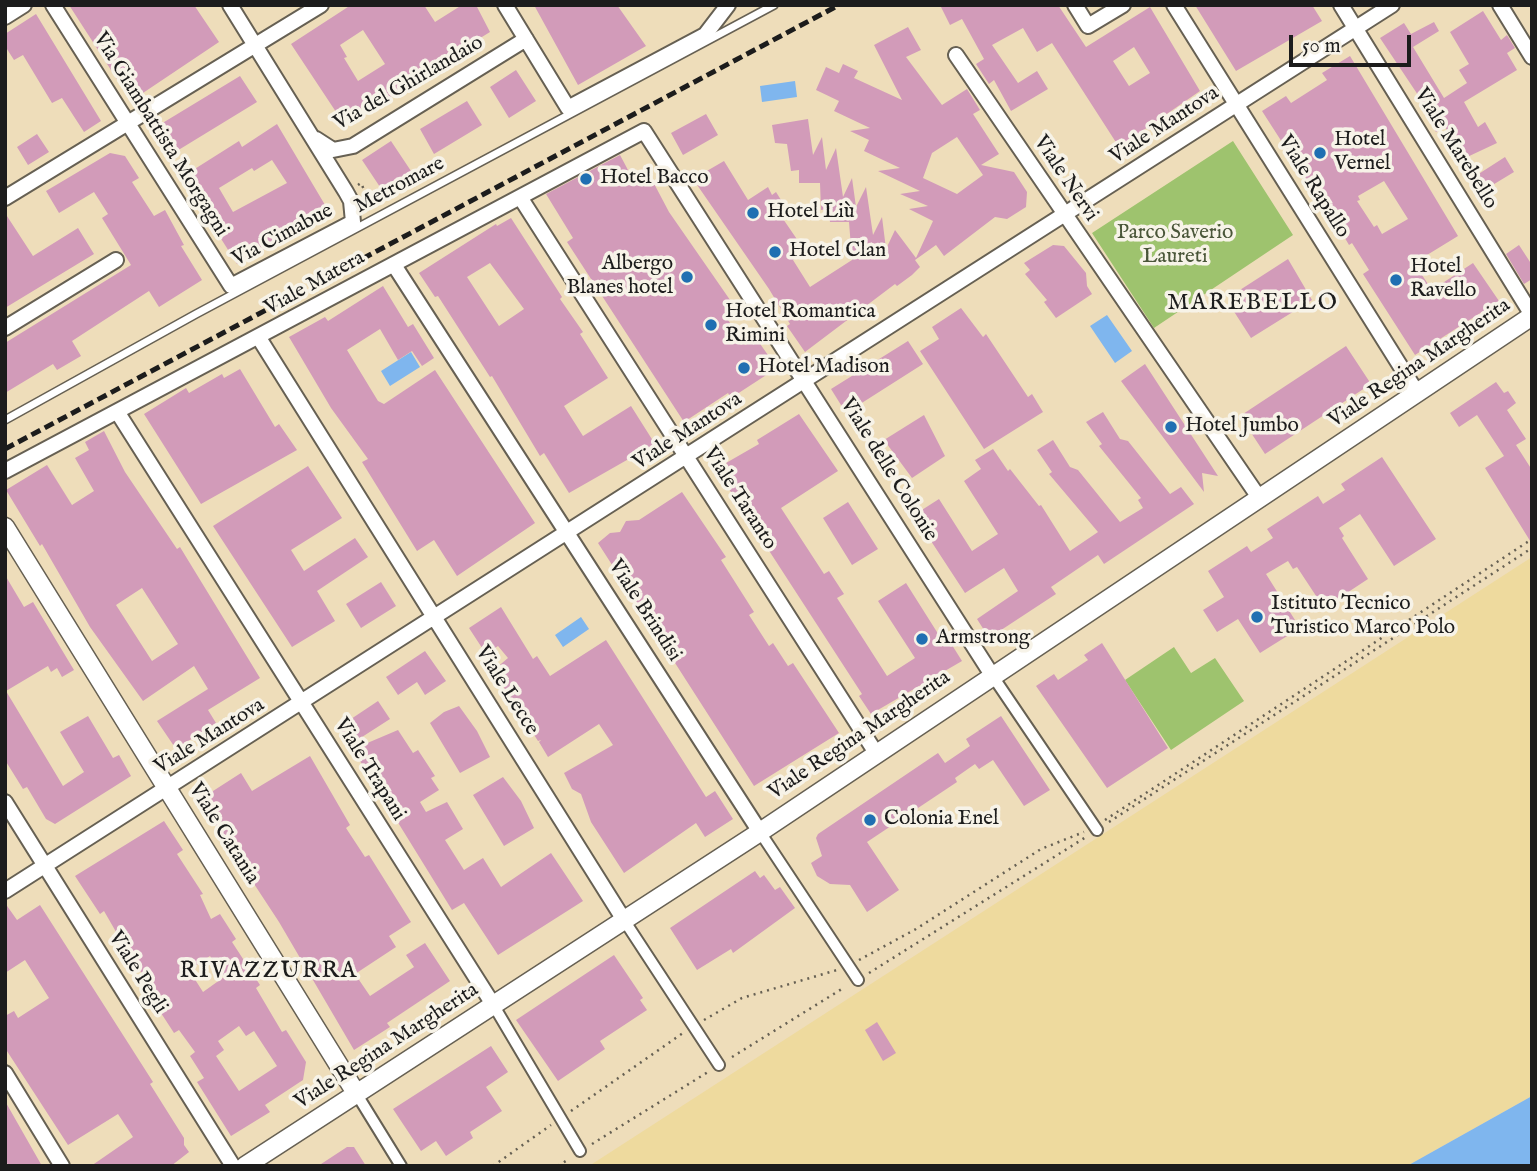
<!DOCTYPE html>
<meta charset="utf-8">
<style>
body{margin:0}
#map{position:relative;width:1537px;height:1171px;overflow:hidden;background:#eeddba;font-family:"IM FELL English",serif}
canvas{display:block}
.frame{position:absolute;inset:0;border:7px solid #1c1c1c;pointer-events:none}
.scale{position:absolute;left:1289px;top:35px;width:122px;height:32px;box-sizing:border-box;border:4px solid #1c1c1c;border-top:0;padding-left:9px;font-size:21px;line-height:24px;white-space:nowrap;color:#1c1c1c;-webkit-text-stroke:5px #f7f3e8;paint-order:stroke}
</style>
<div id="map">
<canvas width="1537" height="1171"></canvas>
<div class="frame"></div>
<div class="scale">50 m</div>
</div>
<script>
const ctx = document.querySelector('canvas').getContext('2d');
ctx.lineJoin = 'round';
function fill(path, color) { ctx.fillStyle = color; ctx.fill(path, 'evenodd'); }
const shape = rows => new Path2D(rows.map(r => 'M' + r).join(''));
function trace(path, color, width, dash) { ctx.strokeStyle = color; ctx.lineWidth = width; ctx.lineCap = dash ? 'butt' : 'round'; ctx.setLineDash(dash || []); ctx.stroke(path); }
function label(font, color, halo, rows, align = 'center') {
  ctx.font = font + ' "IM FELL English",serif'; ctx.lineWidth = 7; ctx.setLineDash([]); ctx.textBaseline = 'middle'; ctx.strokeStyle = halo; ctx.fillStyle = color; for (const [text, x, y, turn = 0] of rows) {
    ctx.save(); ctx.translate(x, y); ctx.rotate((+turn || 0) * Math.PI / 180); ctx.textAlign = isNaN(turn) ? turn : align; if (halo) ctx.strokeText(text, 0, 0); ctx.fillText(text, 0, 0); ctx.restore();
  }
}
fill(shape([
 [1233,141,1293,235,1154,328,1092,233],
 [1174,647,1191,673,1215,658,1244,701,1171,750,1125,680]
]), '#9ec36e');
fill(shape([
 [1532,557,1532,1096,1407,1166,589,1166]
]), '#eeda9e');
fill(shape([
 [795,81,797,97,762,102,760,86],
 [1107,315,1132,351,1115,363,1090,326],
 [411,352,420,367,390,386,381,371],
 [581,617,589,629,563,647,555,635],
 [1532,1096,1532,1166,1407,1166]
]), '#7fb6ee');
fill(shape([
 [69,5,194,5,219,42,131,101],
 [351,5,424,5,435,22,462,5,476,5,490,32,451,56,454,61,427,77,426,75,387,99,384,94,342,121,291,44],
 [363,30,385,64,358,81,344,58,347,57,340,45],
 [534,5,617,5,646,46,578,85],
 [940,5,1058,5,1086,47,1150,7,1200,91,1119,147,1052,43,1037,52,1023,28,992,45,1018,83,1037,71,1048,89,1011,111,994,80,989,84,976,64,984,59,962,19,950,25],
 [1134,47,1150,73,1129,86,1113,61],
 [1195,5,1312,5,1322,21,1236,71],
 [1483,11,1501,40,1507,35,1515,48,1507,53,1517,70,1464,102,1478,127,1485,122,1497,143,1465,158,1445,127,1436,132,1420,106,1424,104,1380,38,1404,23,1411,34,1434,22,1439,31,1413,47,1444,98,1467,83,1459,70,1469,64,1450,32],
 [36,14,101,121,84,132,62,98,52,103,23,55,14,60,5,46,5,34],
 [908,27,921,50,906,57,942,105,967,89,980,110,973,114,999,154,981,165,1014,172,1027,192,1026,207,1007,219,995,217,944,256,936,245,915,260,920,267,912,275,897,286,895,284,805,352,787,326,790,324,769,289,693,179,724,161,748,200,768,187,772,195,776,192,786,208,779,213,805,251,793,260,810,287,852,260,849,222,830,222,828,209,821,210,820,183,799,183,799,170,791,171,787,144,775,143,772,125,808,119,813,155,822,137,826,170,836,148,843,197,852,178,856,207,866,187,873,235,882,217,886,249,895,230,916,258,933,221,909,209,928,206,900,194,920,191,878,171,900,168,864,151,869,140,850,131,870,128,834,111,839,101,816,90,826,67,839,73,843,64,858,71,854,78,902,100,874,45],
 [957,137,983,175,957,194,923,178,932,153],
 [1350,56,1458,236,1414,263,1432,290,1473,263,1499,301,1415,355,1363,274,1369,270,1352,243,1349,245,1310,179,1307,181,1262,111,1286,96,1291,103,1327,80,1322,73],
 [1384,181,1408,219,1382,234,1377,225,1374,227,1357,201,1360,200,1358,196],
 [516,70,536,101,509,118,490,87],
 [240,76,257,102,167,157,151,130],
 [467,101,482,125,434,154,420,129],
 [706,114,718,135,683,155,671,133],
 [277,124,328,210,312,221,309,216,283,232,287,238,237,264,182,177,239,141,242,147],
 [272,160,287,183,233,212,219,188,252,168,254,171],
 [37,134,49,152,28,165,17,147],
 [391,141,411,171,382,190,362,160],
 [110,153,125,156,139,178,132,182,154,216,165,210,184,245,181,246,202,280,159,307,149,291,72,341,81,356,57,370,53,364,5,393,5,343,131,265,102,218,108,214,94,192,59,213,46,191],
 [620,155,636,185,650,176,669,212,737,310,726,317,745,345,756,338,777,368,731,398,728,393,684,422,567,242,573,238,546,194],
 [1505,157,1514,172,1486,189,1477,175],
 [5,213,33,256,78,228,94,254,5,308],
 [511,218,562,297,560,299,583,332,580,334,608,378,564,406,583,436,631,406,655,444,569,493,544,453,540,456,492,376,490,377,438,296,435,297,419,273,496,224,497,226],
 [490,263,524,309,499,326,467,277],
 [1053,245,1064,246,1086,273,1087,286,1092,294,1056,318,1044,302,1047,300,1025,274,1030,270,1024,263],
 [1519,245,1532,265,1532,279,1524,284,1506,254],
 [1288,259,1312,300,1251,338,1233,310,1237,308,1229,297],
 [383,286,408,327,413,324,434,358,422,366,412,351,398,360,380,329,347,350,378,401,384,404,435,370,535,523,457,576,434,540,417,551,362,462,368,459,331,408,289,337,325,317,328,321],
 [961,308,983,337,986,334,1028,397,1032,394,1043,412,984,449,920,351,939,339,932,327],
 [908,341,923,364,846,413,831,389],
 [1346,346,1371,384,1265,454,1240,416],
 [1145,364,1218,476,1202,473,1204,492,1121,381],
 [240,369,275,427,279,424,297,450,201,504,144,414,186,388,189,393,222,374,224,378],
 [1496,382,1504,393,1508,391,1516,403,1507,410,1526,439,1516,445,1532,470,1532,544,1485,468,1504,456,1477,415,1459,427,1450,413],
 [1103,412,1120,439,1128,441,1170,494,1181,487,1194,504,1104,564,1098,555,1051,587,1056,594,989,638,977,619,1018,591,1004,568,965,593,914,515,939,499,972,551,998,534,964,481,981,469,975,460,993,449,1008,471,1010,469,1039,506,1041,505,1070,551,1098,532,1049,474,1052,472,1037,450,1053,440,1070,467,1078,470,1120,522,1143,508,1138,500,1141,498,1099,446,1102,444,1086,422],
 [799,414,838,471,781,508,824,574,829,571,844,594,837,598,887,676,915,658,878,601,906,583,942,640,947,637,962,661,871,714,859,696,862,694,718,472,728,466,726,463,759,444,757,440],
 [924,415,945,456,912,478,884,440],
 [104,431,125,472,177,549,180,547,260,678,208,710,216,723,176,749,157,721,208,689,194,666,143,701,90,627,42,544,40,546,6,490,47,465,72,505,94,491,75,458,89,450,85,442],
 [142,588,178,644,152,661,116,605],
 [1382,457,1436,539,1394,566,1360,514,1339,528,1344,536,1342,538,1368,579,1324,608,1297,567,1293,569,1288,561,1266,574,1300,628,1260,653,1238,619,1217,632,1203,610,1224,597,1208,571,1247,546,1251,552,1273,538,1267,529,1318,496,1323,504,1345,490,1341,484],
 [308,466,342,518,291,550,304,571,355,538,368,557,317,591,335,621,292,647,213,526],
 [682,492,726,557,721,560,754,612,749,615,769,646,773,643,788,666,793,663,839,733,754,786,598,543,610,533,620,532,626,521,639,520],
 [848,502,878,549,852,565,823,518],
 [5,575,24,607,33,602,74,670,62,677,57,668,51,672,48,666,6,691,63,786,84,772,60,732,88,716,113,758,119,755,131,776,55,824,46,819,27,787,23,789,5,760],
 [381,582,396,606,361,628,346,604],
 [501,607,533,659,537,656,550,676,606,640,706,797,715,791,733,819,705,837,696,823,624,873,591,822,581,794,572,789,564,773,613,745,599,724,548,757,539,742,541,740,538,741,499,680,502,679,495,669,508,658,498,646,486,654,469,628],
 [1102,643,1168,748,1107,788,1036,686,1054,674,1058,680,1088,660,1084,655],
 [425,651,446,681,425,695,417,682,398,695,386,677],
 [378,701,390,719,362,737,365,744,398,730,413,753,418,750,435,776,431,778,439,790,420,802,426,812,447,802,463,829,445,840,464,870,483,858,501,887,551,853,583,901,498,955,464,903,452,910,339,727],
 [459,706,477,731,490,757,460,773,430,723,444,712],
 [1001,716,1050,790,1024,806,993,760,979,769,975,764,955,778,957,782,867,842,899,890,867,912,850,885,830,884,817,876,811,863,822,856,816,838,818,834,938,753,945,763,970,746,966,739],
 [310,756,350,825,346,828,365,857,369,855,411,922,389,936,396,947,355,974,370,996,414,967,406,955,425,943,450,981,387,1023,390,1027,354,1050,279,922,199,800,241,773,252,791],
 [503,777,521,801,534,828,504,846,473,795],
 [164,821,183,850,177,854,203,894,200,895,211,919,220,914,236,939,232,942,260,985,256,988,282,1032,286,1030,306,1062,303,1080,265,1105,270,1112,231,1136,197,1082,204,1078,190,1056,195,1052,179,1030,174,1033,161,1013,169,1008,134,963,104,911,100,914,75,876],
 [210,956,224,977,203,992,189,970],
 [239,1026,246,1036,254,1031,277,1066,239,1091,216,1056,224,1050,218,1041],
 [755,871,760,878,764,875,775,890,780,887,795,908,733,953,731,949,697,970,670,928],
 [5,903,17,920,40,905,153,1082,150,1084,184,1138,184,1145,189,1152,171,1166,91,1166,133,1137,118,1114,68,1145,5,1048,5,1016,14,1011,18,1018,49,998,25,960,5,973],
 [614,955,643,998,640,1000,647,1010,600,1041,605,1049,558,1081,516,1020],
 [877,1022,896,1053,883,1061,865,1030],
 [491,1046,508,1072,486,1087,502,1111,470,1132,473,1138,446,1156,436,1141,421,1151,393,1109],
 [5,1101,42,1166,9,1166,5,1160],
 [347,1147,354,1147,366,1166,318,1166]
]), '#d29bb9');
const service = shape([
 [5,420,196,314,774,5]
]);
const pedestrian = shape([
 [992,675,1097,830],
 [760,832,858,980],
 [624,920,719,1065],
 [494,1006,580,1151],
 [356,1093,401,1166]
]);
const minor = shape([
 [53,5,231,286,353,222,351,201,346,192,230,5],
 [505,5,568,108,705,35,728,5],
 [1075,5,1088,26,1123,5],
 [1174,5,1416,391],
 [1341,5,1532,315],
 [1500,5,1532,57],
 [5,17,24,5],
 [956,55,1260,499],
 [316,139,333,150,353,146,526,39],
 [520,197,876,753],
 [5,198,321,5],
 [394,265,760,832],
 [5,328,116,260],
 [259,338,624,920],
 [118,413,494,1006],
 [5,471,644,131,992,675],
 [5,802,233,1166],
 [5,891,1392,5],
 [5,1073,62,1166]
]);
const tertiary = shape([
 [5,527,356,1093],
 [245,1166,760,832,1532,316]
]);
trace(service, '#666053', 10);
trace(pedestrian, '#666053', 14);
trace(minor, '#666053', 18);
trace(tertiary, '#666053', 21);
trace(shape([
 [358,185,361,183,365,192],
 [1105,820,1532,539],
 [1109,822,1532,548],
 [859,960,916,929,1041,849,1084,832],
 [869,973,1086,837],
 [704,1020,742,998,837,970],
 [732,1057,845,987],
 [571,1111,683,1033],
 [592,1144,708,1072],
 [493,1166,551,1125],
 [558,1166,569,1159]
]), '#666053', 2.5, [2, 5]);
trace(service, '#fff', 7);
trace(pedestrian, '#fff', 10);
trace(minor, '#fff', 14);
trace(tertiary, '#fff', 18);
trace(shape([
 [5,449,839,5]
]), '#1c1c1c', 5, [10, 5]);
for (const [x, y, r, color] of [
 [1320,153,7,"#1f6fb2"],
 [586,179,7,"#1f6fb2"],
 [753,213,7,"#1f6fb2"],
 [775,252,7,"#1f6fb2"],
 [687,277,7,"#1f6fb2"],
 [1396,280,7,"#1f6fb2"],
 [711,325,7,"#1f6fb2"],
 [744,368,7,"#1f6fb2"],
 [1171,427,7,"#1f6fb2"],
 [1257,617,7,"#1f6fb2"],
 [922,639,7,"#1f6fb2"],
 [870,820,7,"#1f6fb2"]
]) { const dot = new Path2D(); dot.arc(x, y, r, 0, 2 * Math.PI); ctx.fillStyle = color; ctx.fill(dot); trace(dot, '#f7f3e8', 2.5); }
label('21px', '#1c1c1c', '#f7f3e8', [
 ["Via del Ghirlandaio",409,84,-30],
 ["Viale Mantova",1165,126,-33],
 ["Via Giambattista Morgagni",160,135,58],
 ["Viale Marebello",1455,149,58],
 ["Viale Nervi",1065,179,56],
 ["Metromare",400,186,-28],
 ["Viale Rapallo",1313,187,58],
 ["Via Cimabue",283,236,-28],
 ["Viale Matera",315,284,-29],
 ["Viale Regina Margherita",1420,364,-34],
 ["Viale Mantova",688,432,-33],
 ["Viale delle Colonie",888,470,58],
 ["Viale Taranto",739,499,57],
 ["Viale Brindisi",644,611,57],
 ["Viale Lecce",506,691,58],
 ["Viale Regina Margherita",860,736,-34],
 ["Viale Mantova",210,737,-32],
 ["Viale Trapani",369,770,58],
 ["Viale Catania",223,834,58],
 ["Viale Pegli",137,973,58],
 ["Viale Regina Margherita",387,1047,-33]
]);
label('21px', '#1c1c1c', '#f7f3e8', [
 ["Hotel",1334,141],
 ["Vernel",1334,165],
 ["Hotel Bacco",600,179],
 ["Hotel Liù",767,213],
 ["Hotel Clan",789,252],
 ["Albergo",673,265,"right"],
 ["Blanes hotel",673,289,"right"],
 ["Hotel",1410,268],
 ["Ravello",1410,292],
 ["Hotel Romantica",725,313],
 ["Rimini",725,337],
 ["Hotel Madison",758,368],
 ["Hotel Jumbo",1185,427],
 ["Istituto Tecnico",1271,605],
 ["Turistico Marco Polo",1271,629],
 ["Armstrong",936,639],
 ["Colonia Enel",884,820]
], 'left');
label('21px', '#4a5639', '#f7f3e8', [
 ["Parco Saverio",1175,234],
 ["Laureti",1175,258]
]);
ctx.letterSpacing = '2px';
label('23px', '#1c1c1c', '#f7f3e8', [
 ["MAREBELLO",1253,304],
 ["RIVAZZURRA",269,972]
]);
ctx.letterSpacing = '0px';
</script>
